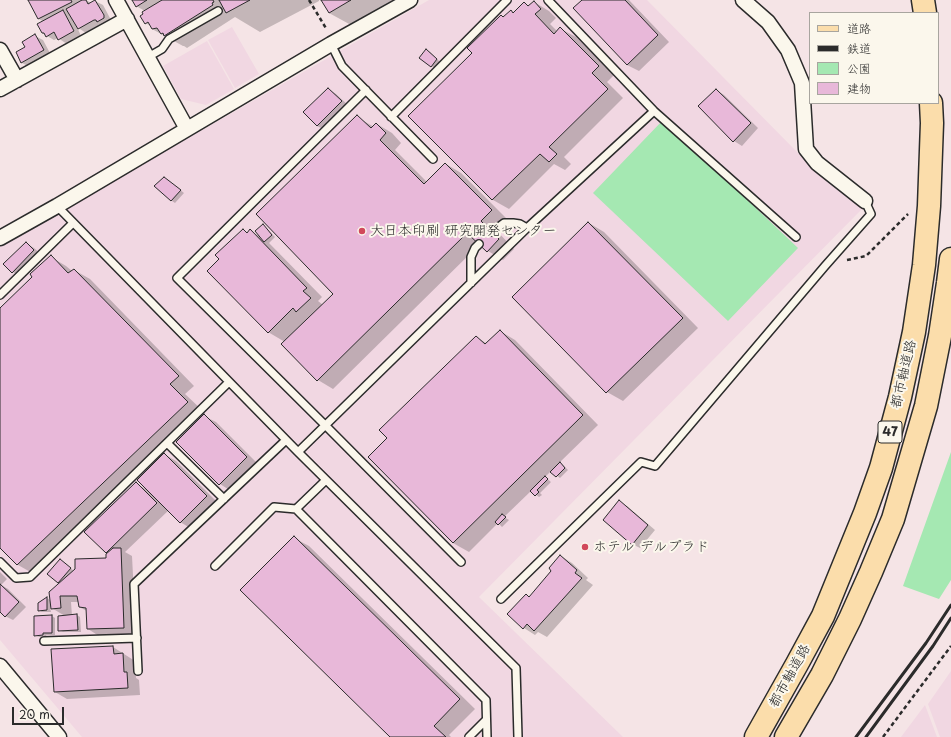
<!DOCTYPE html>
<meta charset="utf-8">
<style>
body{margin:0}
#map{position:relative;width:951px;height:737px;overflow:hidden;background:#f5e4e6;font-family:"Playpen Sans","Klee One",sans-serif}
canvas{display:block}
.legend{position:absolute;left:809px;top:12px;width:130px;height:92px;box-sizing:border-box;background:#fbf7ec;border:1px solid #a8a59f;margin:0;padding:5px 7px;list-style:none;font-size:12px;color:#2b2b2b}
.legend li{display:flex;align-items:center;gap:8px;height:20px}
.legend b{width:20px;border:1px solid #a8a59f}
.scale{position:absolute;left:12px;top:707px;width:52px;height:18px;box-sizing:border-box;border:2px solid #2b2b2b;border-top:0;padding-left:5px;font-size:12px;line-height:14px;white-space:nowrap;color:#2b2b2b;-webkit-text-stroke:3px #fbf7ec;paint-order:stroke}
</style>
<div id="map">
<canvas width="951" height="737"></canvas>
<ul class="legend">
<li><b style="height:5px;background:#fbddab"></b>道路</li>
<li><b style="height:5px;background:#2b2b2b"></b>鉄道</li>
<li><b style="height:11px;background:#a5e8b2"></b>公園</li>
<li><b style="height:11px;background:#e8b8d9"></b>建物</li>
</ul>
<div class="scale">20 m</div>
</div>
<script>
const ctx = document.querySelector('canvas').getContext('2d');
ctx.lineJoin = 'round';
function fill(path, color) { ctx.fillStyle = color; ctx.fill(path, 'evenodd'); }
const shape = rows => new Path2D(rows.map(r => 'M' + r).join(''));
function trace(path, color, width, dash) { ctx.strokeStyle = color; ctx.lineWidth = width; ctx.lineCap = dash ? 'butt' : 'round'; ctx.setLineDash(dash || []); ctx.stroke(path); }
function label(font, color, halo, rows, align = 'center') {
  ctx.font = font + ' "Playpen Sans","Klee One",sans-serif'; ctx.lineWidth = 4; ctx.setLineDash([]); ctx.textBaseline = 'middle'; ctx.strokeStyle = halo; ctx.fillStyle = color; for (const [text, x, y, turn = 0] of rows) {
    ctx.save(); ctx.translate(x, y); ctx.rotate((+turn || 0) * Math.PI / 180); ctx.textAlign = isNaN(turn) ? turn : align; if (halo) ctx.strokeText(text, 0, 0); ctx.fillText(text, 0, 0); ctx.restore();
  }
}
fill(shape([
 [429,0,647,0,799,154,854,200,862,209,479,597,623,737,82,737,0,640,0,246],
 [232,27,259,74,235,88,208,40],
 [207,41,234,89,206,105,181,99,163,66],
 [951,671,951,737,940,737,928,704],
 [925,705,937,737,901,737]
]), '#f1d7e2');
fill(shape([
 [663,120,798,248,728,321,593,193],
 [951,452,951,580,939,599,903,586]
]), '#a5e8b2');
fill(shape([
 [29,0,86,0,91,3,95,1,103,5,111,20,105,26,102,24,86,33,77,27,81,36,67,44,58,38,54,40,42,33,44,22,39,19],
 [133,0,319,0,319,1,260,32,235,17,187,48,184,46,183,46,152,29,151,26,145,23,145,11,136,6],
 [322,0,395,0,351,25,329,13],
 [583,0,629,0,669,42,639,71,627,65],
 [534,2,549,11,556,18,550,24,558,32,561,29,576,37,614,75,607,82,623,98,564,157,571,164,565,170,554,164,509,209,493,200,410,116,474,53,511,12,514,14,524,4,530,7],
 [35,36,43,40,51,55,30,67,22,63,17,53,26,47],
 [426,50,430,52,440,62,435,68,431,66],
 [328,89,336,94,349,106,325,130,317,126],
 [716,90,724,95,758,128,742,146,734,141,700,106],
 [357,117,374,127,377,124,392,133,401,143,395,150,427,182,446,164,461,173,507,219,496,230,514,249,503,260,488,251,480,244,333,389,318,380,285,342,268,332,220,259,243,230,248,233,250,231,261,237,263,225,275,237,269,243,322,297,318,301,323,305,334,294],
 [168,180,184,193,175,203,172,201,155,186],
 [589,223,604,232,698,328,623,401,607,392,513,297],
 [26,243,34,248,42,255,21,277,13,272,5,264],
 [51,257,66,266,72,271,74,270,90,279,194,386,185,394,203,411,34,574,18,565,0,546,0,310,33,277],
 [500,331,515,340,598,425,559,463,563,465,568,470,560,478,551,471,545,477,551,482,540,493,542,495,539,497,531,491,504,517,509,520,502,527,498,523,469,552,453,543,388,438,476,337,486,343],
 [204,416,216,422,258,464,231,491,220,484],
 [164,454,176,461,218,503,192,529,180,522,169,510,125,552,132,556,136,634,99,636,88,629,87,611,79,607,79,602,71,602,72,616,77,615,80,617,81,632,63,632,59,630,65,616,50,607,51,612,42,612,39,610,47,598,51,601,60,583,58,582,64,563,74,571,107,559,107,553,86,532,136,483,147,490],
 [620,502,627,506,655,530,640,548,632,544],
 [294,538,309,546,475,709,449,735,451,737,392,737],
 [561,556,572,563,588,578,586,580,593,585,547,637,538,632,535,635,524,628,526,595,530,597,553,570],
 [0,572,7,579,1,585,8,589,26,607,13,620,5,616,0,611],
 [52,616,55,618,55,635,46,635,47,637,39,637,35,635],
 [113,647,135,661,136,678,139,680,140,695,67,699,55,692]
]), '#0003');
const building = shape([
 [28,0,71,0,72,2,38,19,28,0],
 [82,0,86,0,88,4,95,0,104,15,104,18,97,22,96,20,94,20,78,29,66,9,82,0],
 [132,0,147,0,136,7,132,0],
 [162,0,213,0,214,2,212,3,213,5,164,36,163,33,161,34,157,28,152,29,148,22,145,24,140,16,143,14,142,12,162,0],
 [219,0,250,0,226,13,219,0],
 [321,0,351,0,329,13,321,0],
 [582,0,625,0,658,35,627,65,573,8,582,0],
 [534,1,541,9,535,14,554,34,560,27,599,66,592,73,608,89,549,147,557,154,549,162,540,154,492,200,408,116,472,53,467,48,501,15,503,17,511,10,513,13,524,2,528,6,534,1],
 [63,10,74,31,58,40,54,32,46,37,44,33,42,33,37,24,63,10],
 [35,34,44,50,21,63,16,52,25,47,22,42,35,34],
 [426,49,437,59,431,67,419,58,426,49],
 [328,88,342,101,317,126,303,112,328,88],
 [716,89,751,123,733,142,698,106,716,89],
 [357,115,371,128,376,123,386,133,380,140,424,184,445,163,492,210,481,221,499,239,487,252,467,233,317,381,281,344,333,294,256,214,357,115],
 [164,177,181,190,171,201,154,186,164,177],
 [588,222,683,318,606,393,512,297,588,222],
 [263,224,272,235,264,242,255,231,263,224],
 [243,229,247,233,250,229,307,288,303,291,311,298,296,312,293,308,268,333,207,271,219,259,215,255,243,229],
 [26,242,34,250,12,273,3,264,26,242],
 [51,255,68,273,74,269,179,376,170,384,188,402,17,565,0,548,0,308,32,277,30,274,51,255],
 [500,330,583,415,453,543,368,457,387,438,379,430,476,336,485,344,500,330],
 [204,414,247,457,219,485,176,442,204,414],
 [164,453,207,496,180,523,137,480,164,453],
 [560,462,565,468,556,477,550,472,560,462],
 [545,476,548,479,537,490,539,492,535,496,530,491,545,476],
 [136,482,157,503,106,553,84,532,136,482],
 [619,500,648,525,632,545,603,520,619,500],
 [502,514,506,517,498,525,495,522,502,514],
 [294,536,460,699,434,726,446,737,390,737,240,590,294,536],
 [113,548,121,548,124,628,87,629,86,608,79,607,77,596,60,596,61,608,51,609,49,592,75,569,75,559,106,558,106,554,113,548],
 [560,555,577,570,575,573,582,578,534,631,527,624,523,629,507,614,526,594,529,597,551,571,549,568,560,555],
 [60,559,71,568,58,583,47,574,60,559],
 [0,584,19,602,5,617,0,612,0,584],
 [47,597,47,610,38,611,38,603,47,597],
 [77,614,78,630,58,631,58,616,77,614],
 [52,615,52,633,43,633,43,635,34,636,34,616,52,615],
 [113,646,114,654,123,653,124,672,127,672,128,688,54,692,51,649,113,646]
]);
fill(building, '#e8b8d9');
trace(building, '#2b2b2b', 1);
const service = shape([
 [548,0,654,111,796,237],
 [331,44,342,66,433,159],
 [148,57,162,49,169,39,218,11],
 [366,90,177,278,326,426,461,562],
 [391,117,507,0],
 [57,206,298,452,516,668,518,737],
 [492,232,504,223,513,223,520,224,527,228],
 [471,283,471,257,475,248,479,244],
 [0,295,73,223],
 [167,443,224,499],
 [298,452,527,228,654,111],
 [326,480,296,509,486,700,487,737],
 [0,562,16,578,30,577,229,382],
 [215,566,274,507,296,509],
 [501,599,641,462,655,466,825,266,871,214,865,201],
 [44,641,137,638],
 [138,671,134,584,286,440],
 [469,737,486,720]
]);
const minor = shape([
 [116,0,187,129],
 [743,0,768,22,788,50,802,83,806,149,817,163,865,201],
 [0,50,17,80],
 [0,89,127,19],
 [0,238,57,206,331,44,410,0],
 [0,666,59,737]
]);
const primary = shape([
 [923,0,925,13],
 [756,737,797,664,823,616,865,513,881,468,900,397,914,332,924,265,929,206,932,123,931,103],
 [786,737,822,675,850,619,871,572,893,519,926,406,940,336,948,283,951,259]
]);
trace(service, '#2b2b2b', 10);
trace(minor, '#2b2b2b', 17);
trace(primary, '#2b2b2b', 25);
trace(shape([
 [309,0,327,30],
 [847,260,866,256,908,214],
 [883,737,951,646]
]), '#2b2b2b', 2.5, [4, 3]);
trace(service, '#fbf7ec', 7);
trace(minor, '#fbf7ec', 14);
trace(primary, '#fbddab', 22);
trace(shape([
 [856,737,926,643,951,605],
 [866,737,933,646,951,618]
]), '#2b2b2b', 3);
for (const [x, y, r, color] of [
 [362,231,4,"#d1495b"],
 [585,547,4,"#d1495b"]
]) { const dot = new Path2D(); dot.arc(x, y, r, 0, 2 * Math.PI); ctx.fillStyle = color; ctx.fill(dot); trace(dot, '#fbf7ec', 1.5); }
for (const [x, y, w] of [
 [890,432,24]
]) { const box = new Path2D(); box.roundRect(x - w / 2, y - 11, w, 22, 3); ctx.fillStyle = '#fbf7ec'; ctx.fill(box); trace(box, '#2b2b2b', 1); }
label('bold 13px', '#2b2b2b', null, [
 ["47",890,432]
]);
label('14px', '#2b2b2b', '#fbf7ec', [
 ["大日本印刷 研究開発センター",370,231],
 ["ホテル デルプラド",593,547]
], 'left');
label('14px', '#2b2b2b', '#fbf7ec', [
 ["都市軸道路",904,374,-77],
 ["都市軸道路",790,676,-61]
]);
</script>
